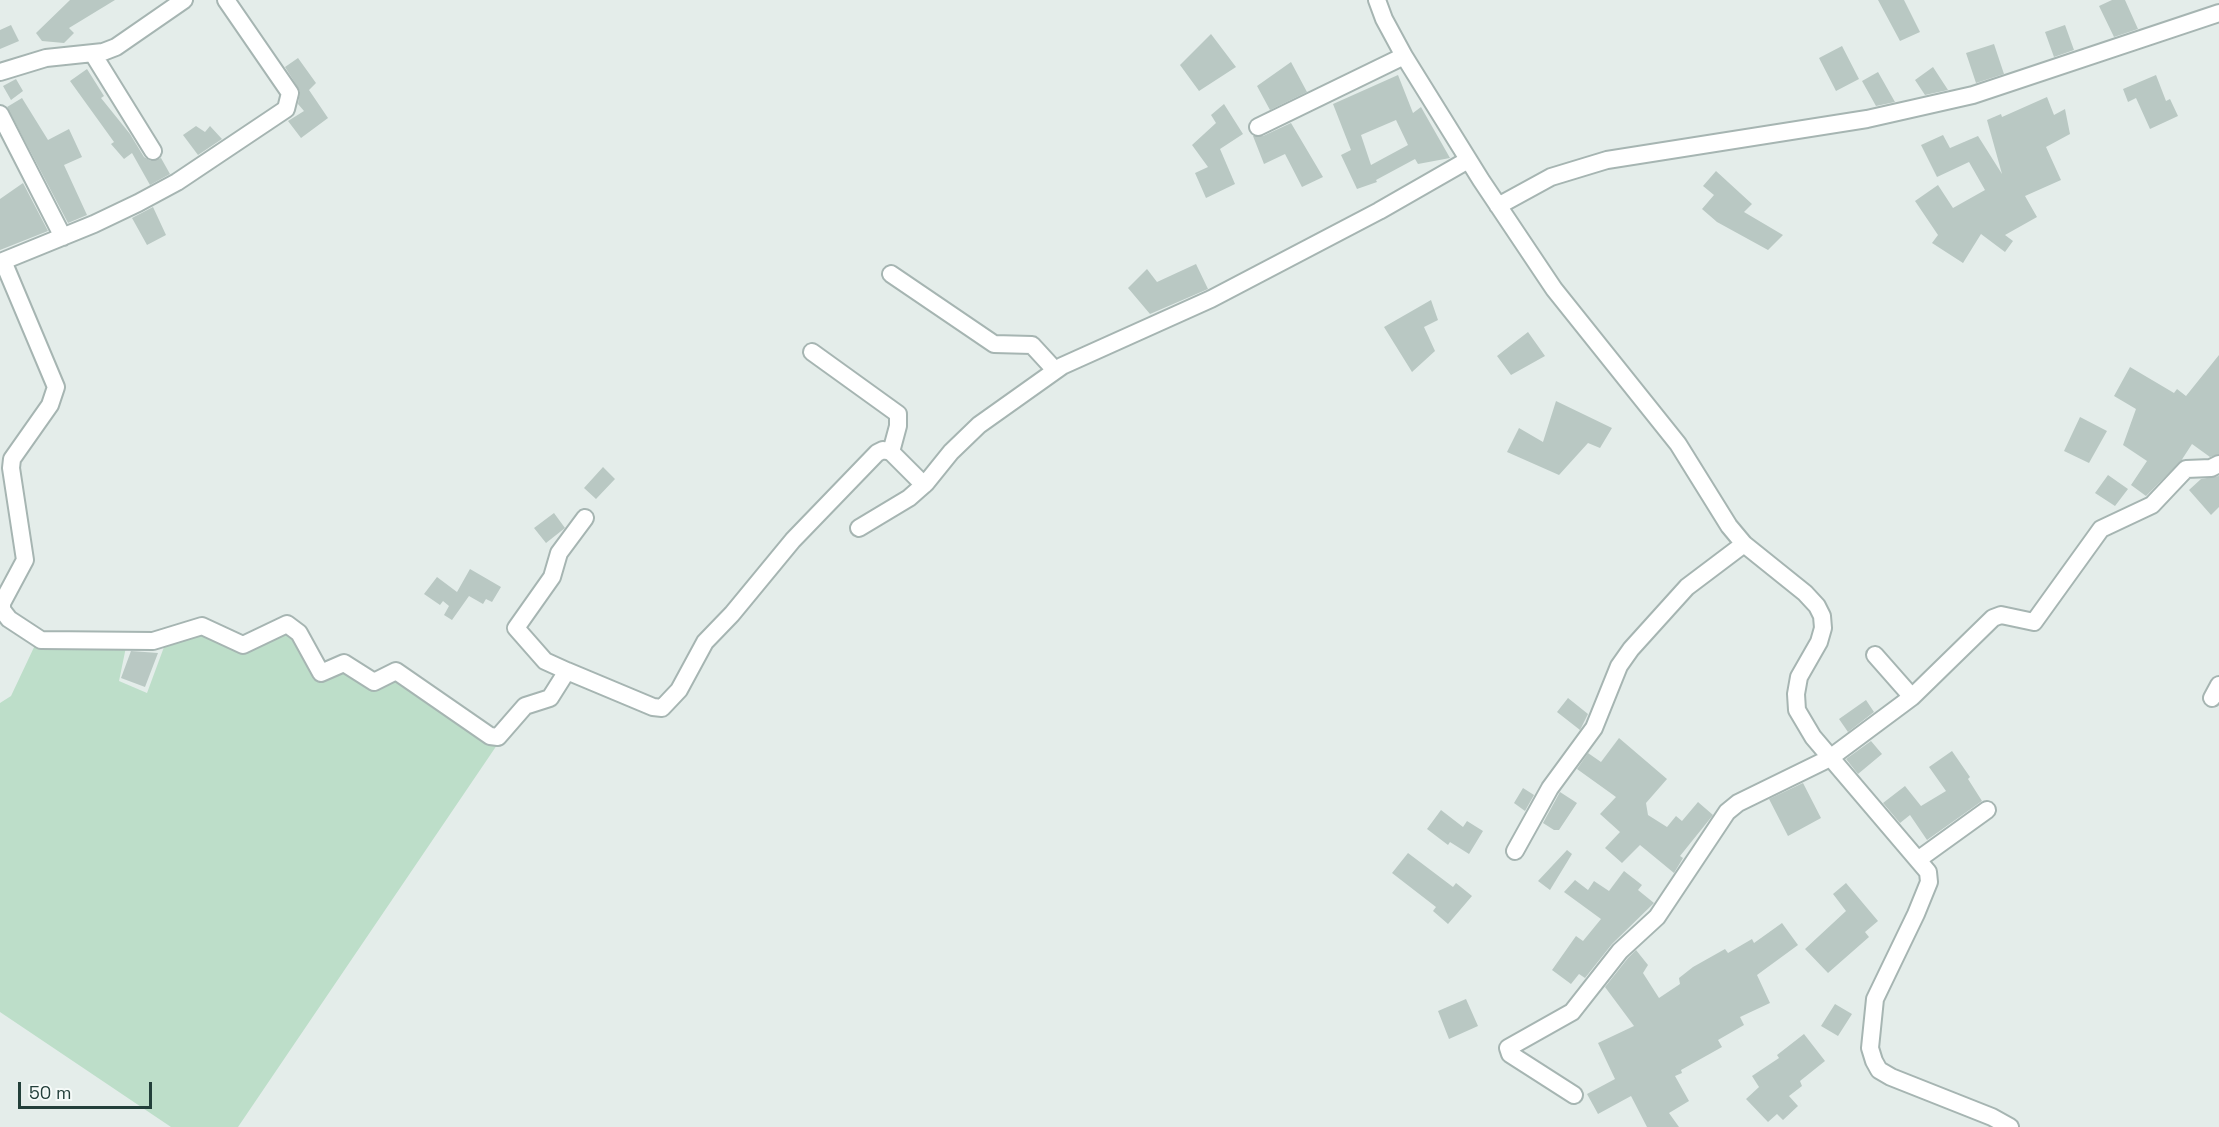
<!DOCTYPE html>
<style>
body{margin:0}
#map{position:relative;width:2219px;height:1127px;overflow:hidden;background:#e4edea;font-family:"Space Grotesk",sans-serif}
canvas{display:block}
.scale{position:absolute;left:18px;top:1082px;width:134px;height:27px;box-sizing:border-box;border:3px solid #233f3a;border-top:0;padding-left:8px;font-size:18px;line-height:21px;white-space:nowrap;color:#233f3a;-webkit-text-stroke:4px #f5faf8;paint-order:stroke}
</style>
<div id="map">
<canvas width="2219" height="1127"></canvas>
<div class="scale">50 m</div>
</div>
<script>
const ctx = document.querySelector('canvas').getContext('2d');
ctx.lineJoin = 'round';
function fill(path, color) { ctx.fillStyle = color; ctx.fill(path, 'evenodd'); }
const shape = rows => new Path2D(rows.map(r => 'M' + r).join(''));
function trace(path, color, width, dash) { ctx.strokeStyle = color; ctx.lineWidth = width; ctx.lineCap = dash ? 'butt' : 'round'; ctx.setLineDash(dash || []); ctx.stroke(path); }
fill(shape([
 [287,631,319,680,343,669,375,690,396,678,497,745,238,1127,171,1127,0,1012,0,703,11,696,36,643,126,647,119,681,147,693,164,647,205,634,242,652]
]), '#bddec9');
fill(shape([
 [70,0,115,0,69,28,74,33,64,43,42,41,36,33],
 [1878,0,1904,0,1920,32,1900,41],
 [2112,0,2125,0,2138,29,2114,37,2099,6],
 [11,25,19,41,0,49,0,30],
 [2065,25,2074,50,2054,57,2045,32],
 [1211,34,1236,67,1199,91,1180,65],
 [1994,44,2004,74,1976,83,1966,53],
 [1842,46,1859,79,1836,91,1819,58],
 [298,58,316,83,309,90,328,118,301,138,288,121,304,111,298,104,300,91,285,67],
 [1291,62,1307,92,1270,110,1257,86],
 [1933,67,1948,90,1925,95,1915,80],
 [87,69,104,96,101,98,130,134,144,157,151,161,161,158,170,174,150,185,132,153,124,159,111,144,114,142,70,81],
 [1878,72,1895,102,1876,106,1862,81],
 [1398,75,1413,113,1421,107,1450,158,1418,164,1415,159,1376,180,1377,182,1357,189,1341,155,1351,150,1333,104],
 [1396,120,1408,145,1371,165,1361,135],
 [2156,75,2166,101,2170,99,2178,116,2150,129,2136,98,2128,102,2123,89],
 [16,79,23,91,11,100,3,86],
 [2047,97,2054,115,2065,109,2070,134,2046,147,2061,180,2025,196,2037,217,2005,235,2013,241,2005,252,1981,234,1963,263,1932,243,1938,235,1915,201,1938,185,1953,208,1985,190,1969,162,1937,177,1921,145,1943,135,1950,148,1978,136,2002,174,1987,120,2001,114,2002,117],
 [22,98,48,140,69,129,82,157,64,165,87,215,68,223,7,107],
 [1224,104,1243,134,1220,149,1235,184,1206,198,1195,173,1208,167,1192,145,1216,123,1211,115],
 [1291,123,1323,177,1302,187,1285,154,1264,164,1253,136,1263,136],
 [196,126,205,132,210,126,222,139,198,155,183,135],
 [1716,171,1752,204,1744,212,1783,235,1768,250,1717,222,1702,209,1714,195,1703,186],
 [23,183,48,231,0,250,0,199],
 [153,207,166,235,147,245,132,218],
 [1196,264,1208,289,1150,314,1128,288,1147,269,1157,282],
 [1431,300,1438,320,1424,327,1435,351,1412,372,1384,327],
 [1528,332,1545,356,1511,375,1497,356],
 [2219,355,2219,454,2210,457,2192,444,2181,461,2146,496,2131,485,2147,461,2123,445,2136,409,2114,396,2130,367,2174,393,2177,389,2186,396],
 [1556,401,1612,428,1600,448,1588,443,1559,475,1507,452,1519,428,1543,442],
 [2080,417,2107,431,2089,463,2064,451],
 [603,467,615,479,596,499,584,488],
 [2108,475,2128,489,2115,506,2095,493],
 [2219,476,2219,507,2211,515,2189,490,2201,479],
 [554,513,565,528,546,543,534,528],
 [470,569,501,587,492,602,486,599,483,604,469,596,452,620,444,615,449,606,443,601,440,605,424,594,437,577,457,592],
 [131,651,158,653,145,687,121,678],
 [1568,698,1588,714,1580,730,1557,712],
 [1866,700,1874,712,1848,732,1839,719],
 [1619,738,1667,779,1646,803,1648,815,1667,827,1676,816,1682,821,1698,802,1713,815,1680,856,1683,858,1674,873,1640,845,1622,863,1605,848,1620,832,1600,814,1616,797,1577,769,1588,753,1601,762],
 [1871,741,1882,754,1858,774,1846,759],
 [1952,751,1970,777,1968,779,1982,801,1927,840,1910,815,1900,823,1883,803,1905,786,1921,806,1946,791,1929,767],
 [1803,783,1821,818,1788,836,1769,799],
 [1523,788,1534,795,1525,811,1514,803],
 [1560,792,1577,803,1559,830,1554,830,1543,823],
 [1441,810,1463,827,1467,821,1483,831,1469,854,1450,842,1448,845,1427,829],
 [1567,850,1572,854,1550,890,1538,881],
 [1408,853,1453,887,1456,883,1472,896,1448,924,1433,911,1436,907,1392,873],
 [1624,871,1642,885,1638,890,1654,903,1612,944,1585,978,1579,974,1571,984,1552,970,1576,936,1583,941,1601,919,1564,892,1575,880,1588,890,1594,881,1609,891],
 [1846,883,1878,921,1865,932,1869,937,1828,973,1805,949,1846,911,1833,894],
 [1782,923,1798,945,1757,975,1770,1003,1740,1017,1744,1025,1718,1040,1722,1047,1681,1070,1682,1073,1675,1076,1689,1101,1669,1113,1679,1127,1647,1127,1631,1096,1598,1114,1587,1094,1615,1079,1598,1043,1634,1026,1605,987,1628,958,1636,950,1648,965,1643,973,1659,998,1680,984,1679,978,1693,967,1725,949,1728,953,1752,939,1754,943],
 [1466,999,1478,1026,1449,1039,1438,1011],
 [1835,1004,1852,1014,1838,1036,1821,1026],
 [1804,1034,1825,1061,1800,1081,1802,1086,1789,1096,1798,1106,1783,1120,1777,1114,1768,1122,1746,1099,1759,1087,1752,1076,1779,1058,1777,1055]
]), '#b9c8c3');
const minor = shape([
 [1377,0,1384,19,1404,56,1481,180,1554,289,1678,444,1729,526,1744,544,1805,593,1817,606,1822,616,1823,628,1819,642,1799,677,1796,694,1797,710,1813,737,1928,872,1929,882,1916,914,1875,999,1870,1048,1874,1061,1879,1070,1891,1077,1992,1117,2010,1127],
 [93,54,153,151],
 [0,72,46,58,103,52,116,47,184,0],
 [0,114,63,237],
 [1258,127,1404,56],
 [1498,206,1551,177,1607,160,1867,119,1973,95,2219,13],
 [3,261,94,224,138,203,177,182,286,109,290,93,226,0],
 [0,262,3,261,56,387,50,405,12,459,11,468,25,560,2,603,2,610,9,619,41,640,153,641,202,626,243,645,287,624,299,633,321,673,344,663,374,682,396,671,490,736,498,737,525,706,550,698,567,671,653,707,662,708,679,690,705,642,732,614,793,540,877,453,883,450,891,452,924,485],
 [891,274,994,344,1032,345,1055,370],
 [812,352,898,414,898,426,891,452],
 [859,528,909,498,926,483,951,452,979,425,1062,366,1211,299,1379,211,1468,160],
 [1875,655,1912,697],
 [567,671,545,661,516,628,552,577,559,553,585,518],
 [2212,698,2219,685],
 [1515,851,1550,788,1594,728,1619,666,1631,649,1687,587,1744,544],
 [1919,859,1987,810],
 [1574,1095,1510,1054,1508,1048,1572,1012,1620,951,1657,917,1727,812,1738,803,1830,758,1912,697,1993,618,2001,615,2034,622,2101,529,2152,505,2186,469,2211,468,2219,464]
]);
trace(minor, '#a6b5b2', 20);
trace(minor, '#fff', 16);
</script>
